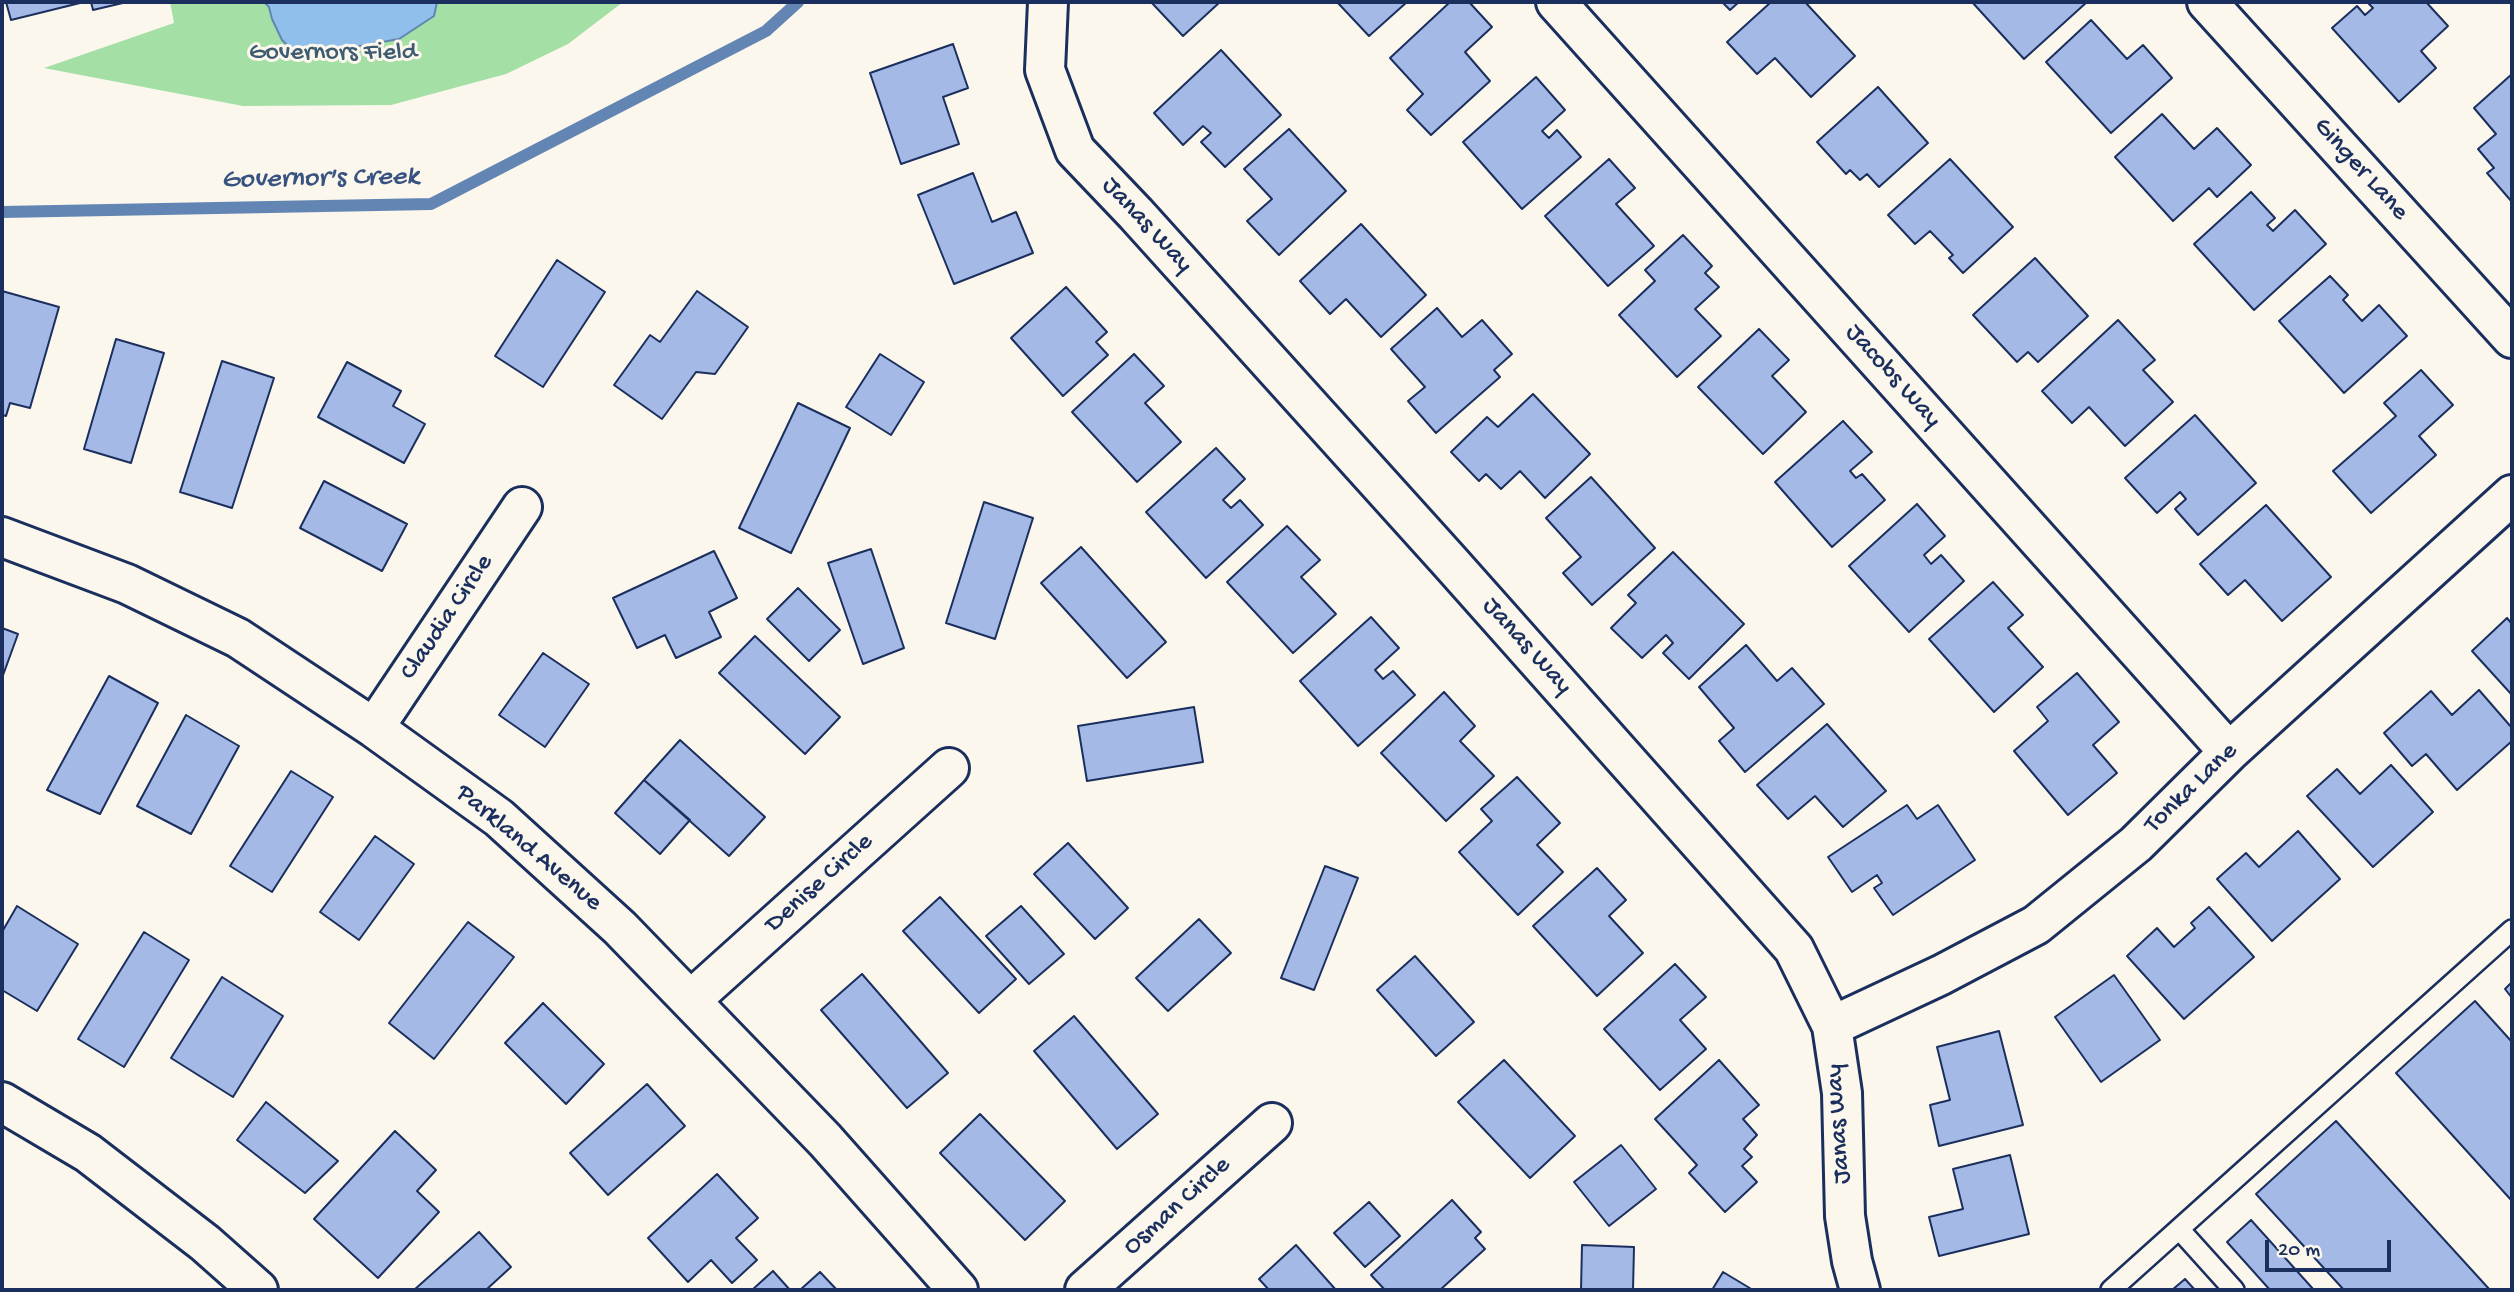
<!DOCTYPE html>
<style>
body{margin:0}
#map{position:relative;width:2514px;height:1292px;overflow:hidden;background:#fbf7ec;font-family:"Gochi Hand",sans-serif}
canvas{display:block}
.frame{position:absolute;inset:0;border:4px solid #1b2f5e;pointer-events:none}
.scale{position:absolute;left:2265px;top:1240px;width:126px;height:32px;box-sizing:border-box;border:4px solid #1b2f5e;border-top:0;padding-left:9px;font-size:21px;line-height:24px;white-space:nowrap;color:#1b2f5e;-webkit-text-stroke:5px #fbf7ec;paint-order:stroke}
</style>
<div id="map">
<canvas width="2514" height="1292"></canvas>
<div class="frame"></div>
<div class="scale">20 m</div>
</div>
<script>
const ctx = document.querySelector('canvas').getContext('2d');
ctx.lineJoin = 'round';
function fill(path, color) { ctx.fillStyle = color; ctx.fill(path, 'evenodd'); }
const shape = rows => new Path2D(rows.map(r => 'M' + r).join(''));
function trace(path, color, width, dash) { ctx.strokeStyle = color; ctx.lineWidth = width; ctx.lineCap = dash ? 'butt' : 'round'; ctx.setLineDash(dash || []); ctx.stroke(path); }
function label(font, color, halo, rows, align = 'center') {
  ctx.font = font + ' "Gochi Hand",sans-serif'; ctx.lineWidth = 6; ctx.setLineDash([]); ctx.textBaseline = 'middle'; ctx.strokeStyle = halo; ctx.fillStyle = color; for (const [text, x, y, turn = 0] of rows) {
    ctx.save(); ctx.translate(x, y); ctx.rotate((+turn || 0) * Math.PI / 180); ctx.textAlign = isNaN(turn) ? turn : align; if (halo) ctx.strokeText(text, 0, 0); ctx.fillText(text, 0, 0); ctx.restore();
  }
}
fill(shape([
 [170,2,623,2,568,44,506,74,391,105,243,106,44,68,174,23]
]), '#a4dfa5');
const water = shape([
 [264,2,437,2,434,16,399,39,315,54,291,49,282,40,272,19,269,7,264,2]
]);
fill(water, '#91bfeb');
trace(water, '#6285b3', 2);
trace(shape([
 [2,212,431,204,766,31,798,2]
]), '#6285b3', 12);
const building = shape([
 [6,2,79,2,80,3,11,20,6,2],
 [91,2,127,2,93,10,91,2],
 [1151,2,1220,2,1183,36,1151,2],
 [1337,2,1407,2,1369,36,1337,2],
 [1450,2,1469,2,1492,27,1465,52,1490,81,1431,135,1407,110,1423,94,1390,58,1450,2],
 [1722,2,1739,2,1730,10,1722,2],
 [1771,2,1805,2,1855,56,1811,97,1775,58,1757,74,1727,42,1771,2],
 [1972,2,2087,2,2024,59,1972,2],
 [2367,2,2426,2,2448,26,2421,51,2436,68,2399,102,2332,28,2357,6,2365,15,2373,8,2367,2],
 [2091,20,2127,59,2143,45,2172,78,2111,133,2046,62,2091,20],
 [953,44,968,88,943,97,959,144,901,164,870,73,953,44],
 [1221,50,1281,115,1225,167,1201,142,1211,133,1203,126,1183,145,1154,113,1221,50],
 [2512,74,2512,202,2487,173,2494,168,2478,149,2496,134,2474,108,2512,74],
 [1536,77,1565,110,1542,131,1549,138,1557,130,1581,157,1522,209,1463,142,1536,77],
 [1878,87,1928,143,1879,187,1867,174,1860,180,1850,170,1846,174,1817,142,1878,87],
 [2162,114,2194,149,2217,128,2251,165,2217,197,2209,188,2173,221,2115,157,2162,114],
 [1289,129,1346,191,1279,255,1247,221,1272,199,1244,169,1289,129],
 [1609,159,1635,188,1616,204,1654,246,1608,286,1545,216,1609,159],
 [1950,159,2013,227,1963,273,1949,258,1953,255,1930,231,1915,244,1888,215,1950,159],
 [973,173,992,222,1016,212,1033,253,954,284,918,195,973,173],
 [2251,192,2275,218,2267,225,2273,231,2295,210,2326,244,2254,310,2194,244,2251,192],
 [1361,224,1426,295,1381,337,1346,299,1330,314,1300,281,1361,224],
 [1683,235,1712,266,1705,273,1719,287,1695,309,1721,336,1677,377,1619,315,1655,281,1645,270,1683,235],
 [2035,258,2088,316,2038,362,2028,352,2017,362,1973,315,2035,258],
 [557,260,605,292,543,387,495,356,557,260],
 [2330,276,2348,295,2343,300,2362,321,2379,305,2407,336,2344,393,2279,321,2330,276],
 [1066,287,1107,332,1096,342,1108,355,1063,396,1011,338,1066,287],
 [2,291,59,307,30,408,10,403,6,416,2,415,2,291],
 [697,291,748,327,715,374,696,372,662,419,614,385,650,335,660,342,697,291],
 [1437,308,1462,337,1482,320,1512,354,1494,370,1500,377,1436,433,1408,401,1425,387,1391,349,1437,308],
 [2118,320,2155,360,2143,370,2173,402,2125,446,2089,407,2072,423,2042,391,2118,320],
 [1759,329,1789,360,1772,376,1806,412,1763,454,1698,387,1759,329],
 [116,339,164,353,131,463,84,449,116,339],
 [880,354,924,382,891,435,846,407,880,354],
 [1134,354,1164,386,1145,403,1181,442,1137,482,1072,412,1134,354],
 [222,361,274,378,232,508,180,492,222,361],
 [347,362,401,391,393,406,425,424,404,463,318,417,347,362],
 [2421,370,2453,405,2419,436,2436,455,2371,513,2333,471,2396,416,2384,403,2421,370],
 [1533,394,1590,454,1545,498,1520,471,1501,489,1486,474,1479,481,1451,452,1487,417,1498,427,1533,394],
 [798,403,850,428,791,553,739,528,798,403],
 [2195,415,2256,483,2198,535,2175,509,2186,499,2180,492,2157,513,2125,478,2195,415],
 [1843,421,1872,452,1850,471,1856,478,1862,474,1885,500,1832,547,1775,482,1843,421],
 [1216,448,1245,479,1223,500,1231,508,1240,500,1263,525,1206,578,1146,512,1216,448],
 [1591,477,1655,548,1592,605,1563,573,1581,557,1546,518,1591,477],
 [324,481,407,524,382,571,300,528,324,481],
 [984,502,1033,518,995,639,946,623,984,502],
 [1917,504,1945,536,1924,555,1931,564,1941,555,1964,581,1909,632,1849,566,1917,504],
 [2266,505,2331,577,2282,621,2245,580,2228,595,2200,564,2266,505],
 [1287,526,1320,560,1301,577,1336,614,1293,653,1227,582,1287,526],
 [1081,547,1166,642,1127,678,1041,583,1081,547],
 [871,549,904,648,863,664,828,563,871,549],
 [714,551,737,598,709,612,721,637,676,658,665,635,637,648,613,598,714,551],
 [1673,552,1744,624,1689,679,1663,653,1673,643,1666,635,1642,658,1611,628,1636,603,1628,595,1673,552],
 [1993,582,2023,615,2008,628,2043,667,1994,712,1929,639,1993,582],
 [798,588,840,630,809,661,767,619,798,588],
 [1371,617,1399,648,1375,670,1383,679,1393,671,1415,695,1358,746,1300,681,1371,617],
 [2507,618,2512,624,2512,695,2472,651,2507,618],
 [2,628,18,634,2,678,2,628],
 [755,636,840,717,805,754,719,673,755,636],
 [1746,645,1777,681,1792,668,1824,704,1745,772,1719,741,1734,728,1699,687,1746,645],
 [543,653,589,684,545,747,499,715,543,653],
 [2077,673,2119,722,2093,745,2117,773,2068,815,2014,751,2048,721,2037,707,2077,673],
 [109,676,158,703,100,814,47,790,109,676],
 [2479,690,2512,728,2512,741,2457,790,2426,754,2412,766,2384,733,2431,691,2452,715,2479,690],
 [1444,692,1475,726,1460,741,1494,776,1446,821,1381,753,1444,692],
 [1194,707,1203,762,1087,781,1078,726,1194,707],
 [186,715,239,746,191,834,137,806,186,715],
 [1827,724,1886,791,1843,827,1815,796,1788,819,1757,785,1827,724],
 [680,740,765,817,729,856,644,780,680,740],
 [2391,765,2433,812,2373,867,2307,796,2337,769,2360,794,2391,765],
 [291,771,333,797,272,892,230,866,291,771],
 [1517,777,1560,823,1537,845,1563,872,1518,915,1459,852,1492,821,1481,809,1517,777],
 [644,780,690,820,660,854,615,813,644,780],
 [1907,805,1917,819,1938,805,1975,860,1893,915,1874,888,1882,883,1877,875,1852,892,1828,857,1907,805],
 [2298,831,2340,879,2272,941,2217,879,2246,853,2259,867,2298,831],
 [375,836,414,864,359,940,320,912,375,836],
 [1068,843,1128,908,1095,939,1034,874,1068,843],
 [1325,866,1358,878,1314,990,1281,978,1325,866],
 [1597,868,1626,900,1609,916,1643,953,1597,996,1533,926,1597,868],
 [940,897,1016,979,979,1013,903,931,940,897],
 [17,906,78,944,37,1011,2,990,2,932,17,906],
 [1021,906,1064,954,1029,984,986,936,1021,906],
 [2209,907,2254,957,2184,1019,2127,956,2157,928,2174,947,2195,928,2191,923,2209,907],
 [1199,919,1231,953,1168,1011,1136,978,1199,919],
 [468,922,514,957,434,1059,389,1023,468,922],
 [144,932,189,960,124,1067,78,1039,144,932],
 [1415,956,1474,1022,1436,1056,1377,990,1415,956],
 [1675,964,1706,997,1680,1020,1706,1049,1660,1090,1604,1029,1675,964],
 [862,974,948,1073,907,1108,821,1010,862,974],
 [2114,975,2160,1040,2101,1082,2055,1017,2114,975],
 [222,977,283,1016,233,1097,171,1058,222,977],
 [2512,982,2512,998,2505,989,2512,982],
 [2475,1001,2512,1042,2512,1201,2396,1073,2475,1001],
 [543,1003,604,1064,566,1104,505,1043,543,1003],
 [1074,1016,1158,1114,1117,1149,1034,1051,1074,1016],
 [1999,1031,2023,1125,1939,1146,1930,1105,1950,1100,1937,1047,1999,1031],
 [1504,1060,1575,1136,1530,1178,1458,1102,1504,1060],
 [1719,1060,1759,1105,1743,1119,1757,1135,1744,1149,1752,1157,1742,1166,1757,1182,1725,1212,1689,1173,1697,1165,1655,1119,1719,1060],
 [647,1084,685,1126,608,1195,570,1153,647,1084],
 [266,1102,338,1161,305,1193,237,1140,266,1102],
 [980,1114,1065,1201,1025,1240,940,1153,980,1114],
 [2336,1121,2490,1290,2344,1290,2256,1194,2336,1121],
 [395,1131,436,1170,417,1191,439,1212,378,1278,314,1219,395,1131],
 [1621,1145,1656,1189,1609,1226,1574,1182,1621,1145],
 [2010,1155,2029,1234,1939,1256,1929,1217,1963,1209,1953,1169,2010,1155],
 [717,1174,758,1218,736,1238,757,1260,732,1283,711,1260,688,1282,648,1238,717,1174],
 [1452,1200,1481,1232,1475,1238,1485,1249,1440,1290,1385,1290,1371,1275,1452,1200],
 [1369,1202,1400,1236,1365,1267,1334,1233,1369,1202],
 [2251,1220,2314,1290,2270,1290,2227,1242,2251,1220],
 [479,1232,511,1267,487,1289,488,1290,414,1290,479,1232],
 [1296,1245,1336,1290,1269,1290,1259,1279,1296,1245],
 [1582,1245,1634,1247,1633,1290,1581,1290,1582,1245],
 [773,1271,790,1290,752,1290,773,1271],
 [820,1272,837,1290,800,1290,820,1272],
 [1723,1272,1753,1290,1712,1290,1723,1272],
 [2185,1279,2195,1290,2172,1290,2185,1279]
]);
fill(building, '#a5b9e7');
trace(building, '#1b2f5e', 2);
const lane = shape([
 [2179,1229,2234,1290],
 [2111,1290,2512,930]
]);
const street = shape([
 [1048,2,1045,70,1075,150,1136,214,1450,562,1794,949,1832,1026,1842,1093,1845,1216,1852,1261,1860,1290],
 [1556,2,2229,752],
 [2207,2,2512,338],
 [2,537,127,584,238,638,374,728,499,818,620,928,825,1140,958,1290],
 [374,728,522,507],
 [691,1000,949,768],
 [1832,1026,1941,975,2036,925,2136,844,2229,752,2512,495],
 [2,1102,88,1153,205,1243,258,1290],
 [1085,1290,1272,1123]
]);
trace(lane, '#1b2f5e', 24);
trace(street, '#1b2f5e', 44);
trace(lane, '#fbf7ec', 19);
trace(street, '#fbf7ec', 38);
label('26px', '#3d5b70', '#fbf7ec', [
 ["Governors Field",333,54]
]);
label('26px', '#1b2f5e', '#fbf7ec', [
 ["Ginger Lane",2360,170,48],
 ["Janas Way",1146,226,47],
 ["Jacobs Way",1892,377,48],
 ["Claudia Circle",448,618,-56],
 ["Janas Way",1526,647,48],
 ["Tonka Lane",2192,789,-44],
 ["Parkland Avenue",528,849,40],
 ["Denise Circle",820,884,-42],
 ["Janas Way",1840,1124,-94],
 ["Osman Circle",1178,1207,-42]
]);
label('italic 28px', '#385381', '#fbf7ec', [
 ["Governor's Creek",320,180,-1]
]);
</script>
